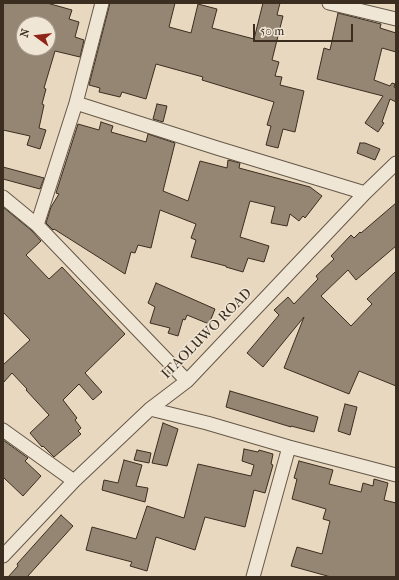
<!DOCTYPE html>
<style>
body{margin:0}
#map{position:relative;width:399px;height:580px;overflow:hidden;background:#e8d8bf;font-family:"IM FELL French Canon",serif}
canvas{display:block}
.frame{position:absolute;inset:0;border:4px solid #3b2d20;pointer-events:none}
.north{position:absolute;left:16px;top:16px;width:40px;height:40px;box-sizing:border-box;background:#f0e6d5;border:1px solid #a89c8d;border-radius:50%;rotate:285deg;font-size:11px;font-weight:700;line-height:16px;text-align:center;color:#3b2d20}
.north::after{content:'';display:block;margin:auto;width:14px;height:18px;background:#8f2418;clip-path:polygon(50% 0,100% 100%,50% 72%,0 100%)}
.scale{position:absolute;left:253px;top:24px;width:100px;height:18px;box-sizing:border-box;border:2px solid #3b2d20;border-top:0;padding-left:5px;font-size:12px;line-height:14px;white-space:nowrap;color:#3b2d20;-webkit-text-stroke:3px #f0e6d5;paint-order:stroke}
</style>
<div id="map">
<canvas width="399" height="580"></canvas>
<div class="frame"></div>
<div class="north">N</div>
<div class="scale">50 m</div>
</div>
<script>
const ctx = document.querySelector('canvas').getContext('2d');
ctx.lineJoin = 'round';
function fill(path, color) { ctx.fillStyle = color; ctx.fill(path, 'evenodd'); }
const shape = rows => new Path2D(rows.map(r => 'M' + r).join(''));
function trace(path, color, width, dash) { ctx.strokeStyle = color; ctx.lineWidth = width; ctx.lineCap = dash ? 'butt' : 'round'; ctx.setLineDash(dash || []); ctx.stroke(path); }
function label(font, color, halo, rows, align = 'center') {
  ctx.font = font + ' "IM FELL French Canon",serif'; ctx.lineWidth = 3; ctx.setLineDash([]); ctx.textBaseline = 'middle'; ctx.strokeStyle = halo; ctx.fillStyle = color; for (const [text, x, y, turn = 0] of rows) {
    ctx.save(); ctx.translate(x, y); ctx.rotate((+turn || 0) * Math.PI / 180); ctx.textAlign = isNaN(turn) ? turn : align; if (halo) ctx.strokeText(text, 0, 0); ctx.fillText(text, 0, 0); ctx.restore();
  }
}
const building = shape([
 [3,3,47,3,72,10,69,19,79,22,75,37,84,40,80,57,55,51,44,88,46,89,42,104,44,105,39,128,46,130,40,149,27,145,30,136,3,130,3,3],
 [24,24,48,24,48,48,24,48,24,24],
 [110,3,175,3,169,27,191,33,198,4,217,9,212,28,254,39,263,3,280,3,277,15,283,16,272,60,279,62,275,76,282,77,280,85,304,91,295,132,283,129,278,148,266,145,271,126,267,125,274,102,202,80,203,77,156,64,146,99,122,92,120,97,99,92,100,88,89,85,110,3],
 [338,13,381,24,380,28,396,33,396,52,382,48,374,80,390,86,392,83,395,84,394,87,396,88,396,102,390,99,382,122,384,123,378,132,365,123,383,96,317,79,324,48,330,50,338,13],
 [157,104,167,106,163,122,153,119,157,104],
 [101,122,113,126,111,132,146,142,148,134,175,143,163,191,188,201,200,161,227,168,228,160,240,163,239,168,310,187,322,196,305,218,303,216,299,221,290,214,287,226,271,223,275,207,250,201,240,237,269,246,264,262,248,258,243,272,226,267,226,266,191,257,196,240,191,238,196,224,160,210,151,248,138,245,135,253,131,252,125,274,54,229,53,230,46,223,51,207,59,194,56,193,78,124,99,130,101,122],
 [360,143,365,143,380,149,375,160,357,153,360,143],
 [3,167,44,178,40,189,3,179,3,167],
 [396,203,396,246,356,280,348,270,321,296,351,326,372,304,367,299,396,271,396,386,359,371,349,394,284,368,304,317,263,367,247,353,279,315,274,310,288,297,294,304,318,279,316,276,334,259,331,256,351,235,354,238,360,232,361,233,396,203],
 [3,207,31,230,41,241,26,255,49,279,62,267,125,334,85,373,102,392,93,400,79,384,63,400,77,418,75,420,81,428,78,431,81,434,54,457,43,446,42,447,30,433,49,415,26,390,27,389,12,373,3,383,3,365,30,340,3,312,3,207],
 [156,283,215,309,209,324,187,315,185,320,183,319,178,336,168,333,170,328,150,323,155,307,148,303,156,283],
 [230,391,318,417,314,432,291,426,291,427,226,407,230,391],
 [345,404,357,407,350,435,338,431,345,404],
 [163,423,178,429,167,466,152,463,163,423],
 [3,440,28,458,25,461,41,476,23,496,3,477,3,440],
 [244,449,258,452,259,450,273,454,271,464,273,465,265,493,254,490,245,527,205,517,195,550,156,537,147,571,130,566,132,562,86,550,92,527,136,539,147,506,184,518,198,464,251,476,254,465,242,461,244,449],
 [137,450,151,453,149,463,134,460,137,450],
 [124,460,142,465,136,486,148,488,145,502,102,490,104,480,118,483,124,460],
 [299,461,333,470,329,484,361,492,363,483,373,486,374,479,388,483,384,500,396,503,396,577,331,577,291,566,297,547,322,554,330,521,323,519,326,509,292,499,297,479,294,478,299,461],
 [61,515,73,526,27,577,8,577,18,566,17,564,61,515]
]);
fill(building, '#958673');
trace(building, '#3b2d20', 1);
const minor = shape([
 [329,3,396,19],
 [76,103,217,148,365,193],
 [3,197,37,225,187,381],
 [37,225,76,103,102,3],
 [150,409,207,423,289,447,396,475],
 [3,430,74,481],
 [3,556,74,481,150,409,187,381,365,193,396,163],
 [253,577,289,447]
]);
trace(minor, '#665848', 15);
trace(minor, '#f0e6d5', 13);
label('14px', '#3b2d20', '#f0e6d5', [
 ["ITAOLUWO ROAD",207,334,-45]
]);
</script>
